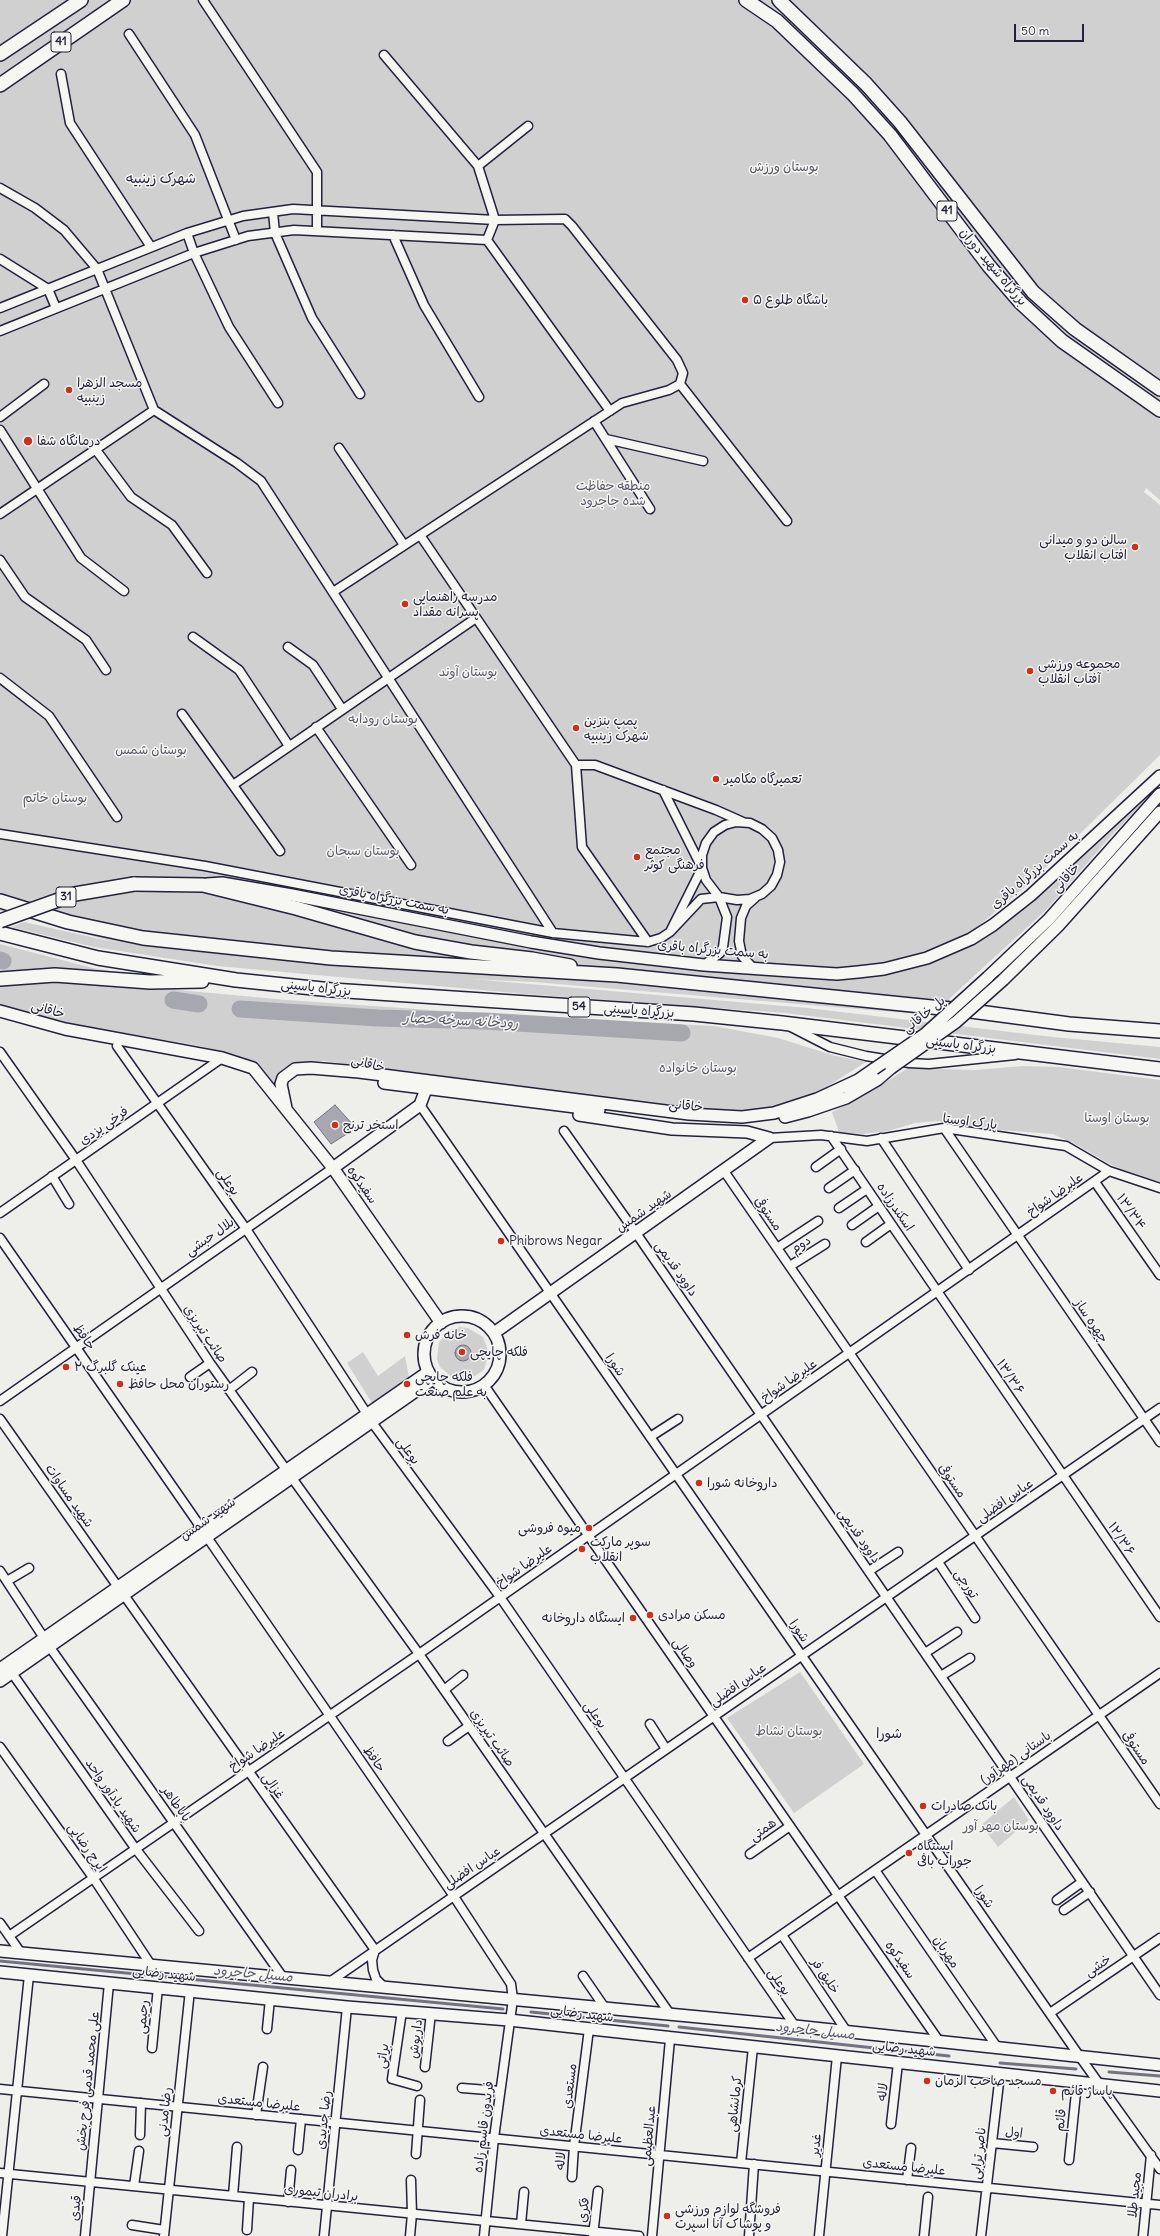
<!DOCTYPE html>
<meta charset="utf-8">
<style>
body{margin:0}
#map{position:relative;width:1160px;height:2236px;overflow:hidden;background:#eeeeeb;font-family:Delius,sans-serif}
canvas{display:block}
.scale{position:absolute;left:1014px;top:24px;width:70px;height:18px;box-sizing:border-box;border:2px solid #22223b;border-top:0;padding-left:5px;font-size:12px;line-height:14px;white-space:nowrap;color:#22223b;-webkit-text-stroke:3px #f6f6f2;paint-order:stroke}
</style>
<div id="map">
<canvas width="1160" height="2236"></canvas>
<div class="scale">50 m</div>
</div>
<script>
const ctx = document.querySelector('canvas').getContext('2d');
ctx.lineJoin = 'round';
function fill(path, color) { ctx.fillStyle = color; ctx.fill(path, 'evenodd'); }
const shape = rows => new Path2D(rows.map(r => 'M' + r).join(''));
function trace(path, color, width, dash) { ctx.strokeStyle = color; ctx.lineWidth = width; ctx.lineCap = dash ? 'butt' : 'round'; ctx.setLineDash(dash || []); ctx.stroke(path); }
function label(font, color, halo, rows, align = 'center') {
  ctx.font = font + ' Delius,"Playpen Sans Arabic",sans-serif'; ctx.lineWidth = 3; ctx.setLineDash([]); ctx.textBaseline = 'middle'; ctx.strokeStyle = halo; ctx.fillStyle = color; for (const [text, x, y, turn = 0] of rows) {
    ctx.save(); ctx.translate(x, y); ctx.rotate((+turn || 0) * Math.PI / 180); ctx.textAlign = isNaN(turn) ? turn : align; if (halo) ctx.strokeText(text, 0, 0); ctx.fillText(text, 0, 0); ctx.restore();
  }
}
fill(shape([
 [0,0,1160,0,1160,500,1146,488,1144,492,1160,505,1160,755,1033,880,977,927,971,944,1010,920,1027,906,1160,782,1160,785,1112,835,1045,911,950,998,943,1016,533,982,472,979,807,1008,1053,1037,1160,1047,1160,1059,785,1013,525,994,217,966,94,947,11,927,24,922,118,943,0,911],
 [0,944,93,968,151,978,0,975],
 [69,980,287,1000,517,1016,714,1026,778,1038,832,1055,866,1062,809,1098,763,1110,696,1110,324,1061,298,1062,284,1068,275,1081,281,1096,254,1064,235,1055,200,1046,66,1023,0,1006,0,984],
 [1023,1066,1059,1067,1160,1080,1160,1182,1143,1179,1124,1172,1077,1145,1053,1134,974,1128,938,1121,915,1123,888,1131,863,1134,839,1132,832,1112,862,1097,908,1068,975,1070],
 [460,1327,468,1328,483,1337,489,1353,484,1370,470,1379,453,1378,440,1367,437,1359,439,1342,451,1330],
 [363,1352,378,1376,405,1356,409,1377,372,1403,347,1363],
 [800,1672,864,1764,794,1813,727,1718],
 [1014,1797,1029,1820,998,1847,981,1825]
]), '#d0d0d1');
const water = shape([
 [335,1105,356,1128,331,1144,314,1122,335,1105],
 '455 1353a8 8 0 1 1 16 0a8 8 0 1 1-16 0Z'
]);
fill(water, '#a7a7af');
trace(water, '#727281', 1);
trace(shape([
 [0,1961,503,2009],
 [531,2012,668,2026],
 [679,2027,949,2056],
 [1000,2063,1076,2069],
 [1109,2072,1160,2076]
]), '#727281', 3);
trace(shape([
 [0,960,3,961],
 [173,1000,199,1004],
 [240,1009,378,1018,484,1021,682,1033]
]), '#a7a7af', 17);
const minor = shape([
 [203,0,317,172,317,231],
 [129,34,195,135,236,240],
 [384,55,478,166,495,220,487,240],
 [61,74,70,123,151,247],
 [478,166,528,126],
 [0,188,35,208,64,230,97,269,154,410,237,463,261,481,553,933],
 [273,212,275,233,312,318,360,394],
 [187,233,194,253,229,327,278,403],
 [393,235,424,305,479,397],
 [487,240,610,411],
 [0,259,48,289,56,308],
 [0,308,187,233,243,216,293,209,495,220,565,219,572,226,677,360,683,373,680,384,669,390,622,403,333,592],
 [0,331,194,253,248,236,294,230,487,240],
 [680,384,787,521],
 [0,417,44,384],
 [594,421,650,509],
 [0,430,81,558,124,591],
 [606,439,703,461],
 [339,448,404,545],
 [96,450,131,497,172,525,207,573],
 [0,514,154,410],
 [420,535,576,765,582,847,648,942],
 [0,560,25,597,86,640,106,670],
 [193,637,239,670,289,746],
 [288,647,313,665,342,709],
 [0,678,49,716,117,817],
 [182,714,280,851],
 [316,727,411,865],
 [576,765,595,765,716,810,743,822],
 [233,785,476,618],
 [663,790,702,868,670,932,701,899,719,897,727,917,723,947,720,953,704,965],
 [736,822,750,823,762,829,772,838,778,850,780,862,777,875,771,886,762,894,750,899,737,900,719,897,706,880,702,868,702,855,706,843,714,832,725,825,736,822],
 [0,834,205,866,553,933,648,942,661,938,670,932],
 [754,969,742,956,739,941,741,918,746,906,755,898],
 [791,1027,830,1047,866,1056,909,1063,929,1064,1015,1055],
 [117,1046,246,1229,367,1414],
 [0,1052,76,1160,210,1363,287,1471],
 [420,1105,1080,2057,1160,2169],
 [944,1128,1160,1442],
 [564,1131,636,1233,1160,1995],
 [831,1136,1160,1617],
 [769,1138,821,1135,867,1141,944,1128,1066,1146,1109,1171,1160,1188],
 [881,1138,969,1270],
 [816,1167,841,1149],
 [724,1171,1160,1804],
 [52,1176,69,1204],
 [1095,1182,1160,1275],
 [829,1188,855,1170],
 [839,1208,867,1189],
 [0,1213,222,1058],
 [852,1225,879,1206],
 [0,1238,202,1529],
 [866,1242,891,1224],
 [777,1248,818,1221],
 [790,1266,825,1244],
 [190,1377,210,1363],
 [484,1385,939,2041],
 [229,1390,252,1372],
 [0,1401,333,1168],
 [0,1419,118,1587],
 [371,1421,500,1597,795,2026],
 [650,1437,678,1419],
 [292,1478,419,1654,670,2014],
 [207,1537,453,1895,511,1984,513,1999,494,2138,484,2236],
 [938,1562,975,1618],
 [0,1571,44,1638],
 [869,1571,898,1552],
 [7,1581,29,1568],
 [124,1595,375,1950,372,1960,373,1970,376,1979,383,1986],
 [49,1646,282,1976],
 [925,1653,957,1632],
 [12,1673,135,1848,199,1931],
 [941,1676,970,1658],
 [444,1690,463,1675],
 [650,1724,666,1749],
 [448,1741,469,1726],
 [0,1747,94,1879,151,1965],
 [750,1854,790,1826],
 [875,1870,997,2047],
 [1057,1900,1082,1882],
 [1064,1910,1090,1892],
 [0,1923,21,1953],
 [782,1935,847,2032],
 [9,1936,419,1654,1109,1171],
 [748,1958,1160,1673],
 [583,1976,605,2008],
 [331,1981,1160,1408],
 [402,2011,392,2079,417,2086],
 [1050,2013,1160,1938],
 [267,2029,270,1999],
 [152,2048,158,1987],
 [425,2067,431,2013],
 [462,2088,500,2091],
 [0,2089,1160,2205],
 [256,2115,263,2067],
 [891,2124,898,2063],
 [140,2135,141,2103],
 [992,2143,1033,2147],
 [298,2150,301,2119],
 [416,2154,420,2100],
 [1069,2160,1077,2083],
 [741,2163,753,2047],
 [0,2173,639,2236],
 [572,2177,574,2146,589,2029],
 [907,2180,911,2148],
 [134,2186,139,2151],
 [233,2196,237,2147],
 [288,2202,291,2170],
 [521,2224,524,2192],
 [132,2225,164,2230],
 [247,2230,249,2198],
 [2,2236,29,1975],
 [85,2236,109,1983],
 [164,2236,190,1990],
 [324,2236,347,2007],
 [410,2236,412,2214,411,2180],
 [593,2236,598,2191],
 [652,2236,670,2039],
 [749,2236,754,2164],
 [819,2236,837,2056],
 [924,2236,928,2197],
 [981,2236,1000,2074],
 [1143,2236,1151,2155]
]);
const secondary = shape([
 [207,884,222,883,292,895,531,942,599,953,704,965,791,971,837,974,858,972,884,969,927,958,971,939,993,925,1031,895,1160,776],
 [988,977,1049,919,1160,794],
 [1003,980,1058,926,1160,812],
 [0,1011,65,1029,222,1058,253,1068,333,1168,441,1323],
 [384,1083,599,1110],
 [286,1108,281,1084,283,1078,295,1069,311,1068,359,1072,689,1114,742,1117,774,1113,817,1099,858,1080,874,1069],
 [579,1115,672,1129,747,1132,769,1138],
 [785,1117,808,1111,846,1098,877,1080,891,1068],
 [333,1168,420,1105,426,1089],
 '424 1354a38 38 0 1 1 76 0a38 38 0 1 1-76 0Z',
 [494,1333,769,1138],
 [0,1669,428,1372],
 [0,1681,433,1379],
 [0,1951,795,2026,1160,2065],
 [0,1972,347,2007,509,2020,1160,2091]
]);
const trunk = shape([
 [746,0,777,21,853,94,890,135,989,266,1021,303,1062,341,1160,410],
 [779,0,866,84,900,122,1033,292,1075,329,1160,389],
 [0,54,81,0],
 [0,85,123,0],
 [134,884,203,885,296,908,415,942,471,952,532,959,570,966],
 [0,901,68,922,143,938,331,958,617,975,971,1011,1069,1024,1160,1031],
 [0,933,98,958,236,980,332,990,694,1014,782,1023,1160,1069],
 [0,979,55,975,150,982,202,981]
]);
trace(minor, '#22223b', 11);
trace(secondary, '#22223b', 14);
trace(trunk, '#22223b', 16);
trace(minor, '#f6f6f2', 8);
trace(secondary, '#f6f6f2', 11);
trace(trunk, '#f6f6f2', 13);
const secondaryBridge = shape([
 [891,1068,956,1022,1003,980],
 [874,1069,925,1034,988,977]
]);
const trunkBridge = shape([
 [0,921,75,894,134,884]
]);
trace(secondaryBridge, '#22223b', 14, []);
trace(trunkBridge, '#22223b', 16, []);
trace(secondaryBridge, '#f6f6f2', 11);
trace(trunkBridge, '#f6f6f2', 13);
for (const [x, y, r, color] of [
 [745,300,4,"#c8321e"],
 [69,390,4,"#c8321e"],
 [28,441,5,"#c8321e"],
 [1135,547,4,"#c8321e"],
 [405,604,4,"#c8321e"],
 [1030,671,4,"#c8321e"],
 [576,728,4,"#c8321e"],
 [716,779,4,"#c8321e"],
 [637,857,4,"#c8321e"],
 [335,1125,4,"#c8321e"],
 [501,1241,4,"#c8321e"],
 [407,1335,4,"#c8321e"],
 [462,1352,4,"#c8321e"],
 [66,1367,4,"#c8321e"],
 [120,1384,4,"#c8321e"],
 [407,1384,4,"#c8321e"],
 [699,1483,4,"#c8321e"],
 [589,1528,4,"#c8321e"],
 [582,1549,4,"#c8321e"],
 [650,1615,4,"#c8321e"],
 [633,1618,4,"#c8321e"],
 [923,1806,4,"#c8321e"],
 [909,1853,4,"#c8321e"],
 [927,2081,4,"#c8321e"],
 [1053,2091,4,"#c8321e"],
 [667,2216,4,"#c8321e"]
]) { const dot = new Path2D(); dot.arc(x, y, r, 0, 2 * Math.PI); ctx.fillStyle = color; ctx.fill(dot); trace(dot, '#f6f6f2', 1.5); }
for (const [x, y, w] of [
 [61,42,20],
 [947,211,20],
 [66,897,20],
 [579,1007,22]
]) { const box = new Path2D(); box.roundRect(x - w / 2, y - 10, w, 20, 3); ctx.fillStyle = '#f6f6f2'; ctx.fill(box); trace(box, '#22223b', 1); }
label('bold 12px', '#22223b', null, [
 ["41",61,42],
 ["41",947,211],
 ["31",66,897],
 ["54",579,1007]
]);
label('13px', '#565668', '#f6f6f2', [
 ["بوستان ورزش",784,167],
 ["منطقه حفاظت",613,486],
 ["شده جاجرود",613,501],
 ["بوستان آوند",468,672],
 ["بوستان رودابه",383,719],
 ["بوستان شمس",151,750],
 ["بوستان خاتم",55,798],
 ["بوستان سبحان",363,851],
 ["بوستان خانواده",698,1068],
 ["بوستان اوستا",1117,1118],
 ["بوستان نشاط",789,1731],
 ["بوستان مهر آور",1001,1826]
]);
label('13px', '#22223b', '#f6f6f2', [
 ["بزرگراه شهید دوران",993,267,50],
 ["به سمت بزرگراه باقری",1035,870,-41],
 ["خاقانی",1066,878,-48],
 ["به سمت بزرگراه باقری",394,900,11],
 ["به سمت بزرگراه باقری",713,950,5],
 ["بزرگراه یاسینی",316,988,6],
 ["خاقانی",48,1010,16],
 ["بزرگراه یاسینی",639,1011,4],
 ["پل خاقانی",924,1015,-39],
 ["بزرگراه یاسینی",961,1045,7],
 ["خاقانی",368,1064,15],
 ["خاقانی",686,1106,6],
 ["پارک اوستا",970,1122,7],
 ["فرخی یزدی",104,1126,-35],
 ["بوعلی",228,1182,55],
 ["سفیدکوه",362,1185,55],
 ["علیرضا شواخ",1055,1195,-35],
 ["اسکندرزاده",895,1207,56],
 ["شهید شمس",644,1211,-35],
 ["۱۳/۳۴",1131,1212,55],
 ["مستوفی",768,1214,55],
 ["بلال حبشی",210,1237,-35],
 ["دوم",801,1245,-33],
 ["داوود قدیمی",676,1269,55],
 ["چهره ساز",1091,1321,56],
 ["صائب تبریزی",205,1334,56],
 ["حافظ",84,1337,55],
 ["شورا",615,1365,55],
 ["۱۳/۳۶",1010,1377,56],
 ["علیرضا شواخ",789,1381,-35],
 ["بوعلی",408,1451,54],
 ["مستوفی",952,1481,55],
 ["شهید مساوات",69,1496,55],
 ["عباس افضلی",1005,1501,-35],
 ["شهید شمس",208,1519,-35],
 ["داوود قدیمی",859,1536,55],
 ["۱۲/۳۶",1121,1539,56],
 ["علیرضا شواخ",524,1566,-35],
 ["تورجی",966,1584,57],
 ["شورا",799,1631,55],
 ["وصالی",685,1653,55],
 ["عباس افضلی",738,1685,-35],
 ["بوعلی",595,1715,55],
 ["صائب تبریزی",492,1738,55],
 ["مستوفی",1136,1748,55],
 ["علیرضا شواخ",257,1750,-34],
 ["باستانی (مهرآور)",1016,1758,-35],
 ["حافظ",374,1759,55],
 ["غزالی",273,1786,55],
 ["شهید یادآور واحد",113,1796,55],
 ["داوود قدیمی",1043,1803,56],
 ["باباطاهر",176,1804,55],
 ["همتی",763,1830,-36],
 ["ایرج رضایی",87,1848,55],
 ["عباس افضلی",472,1868,-34],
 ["شورا",984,1897,55],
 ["مهربان",946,1952,56],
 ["سفیدکوه",900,1960,55],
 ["خشی",1098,1966,-34],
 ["شهید رضایی",164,1974,6],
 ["خلیق فر",825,1976,56],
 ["بوعلی",779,1982,55],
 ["شهید رضایی",582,2014,7],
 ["رحیمی",143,2017,-85],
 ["داریوش",416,2039,-83],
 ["شهید رضایی",904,2049,6],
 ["براتی",383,2056,-82],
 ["علی محمد قدمی فرح بخش",88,2081,-84],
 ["مستعدی",570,2086,-83],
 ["لاله",883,2092,-83],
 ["علیرضا مستعدی",259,2103,6],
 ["کرمانشاهی",735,2104,-84],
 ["رضا مدنی",165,2112,-84],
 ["رضا جدیدی",324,2120,-84],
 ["قائم",1061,2120,-84],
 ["فریدون قاسم زاده",484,2127,-83],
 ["اول",1014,2133,6],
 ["علیرضا مستعدی",581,2135,6],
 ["عبدالعظیمی",649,2136,-85],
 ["غدیر",816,2145,-84],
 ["ناصر ترابی",979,2153,-83],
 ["لاله",561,2161,-86],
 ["علیرضا مستعدی",904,2167,6],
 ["برادران تیموری",321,2193,6],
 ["مجید طلا",1135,2195,-84],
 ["قیدی",76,2208,-84],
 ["فکری",584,2210,-84]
]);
label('13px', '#22223b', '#f6f6f2', [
 ["باشگاه طلوع ۵",753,300],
 ["مسجد الزهرا",77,383],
 ["زینبیه",77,398],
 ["درمانگاه شفا",37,441],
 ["سالن دو و میدانی",1127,540,"right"],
 ["افتاب انقلاب",1127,555,"right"],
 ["مدرسه راهنمایی",413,597],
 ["پسرانه مقداد",413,612],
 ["مجموعه ورزشی",1038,664],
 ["آفتاب انقلاب",1038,679],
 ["پمپ بنزین",584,721],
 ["شهرک زینبیه",584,736],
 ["تعمیرگاه مکامیر",724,779],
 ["مجتمع",645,850],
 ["فرهنگی کوثر",645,865],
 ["استخر ترنج",343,1125],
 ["Phibrows Negar",509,1241],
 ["خانه فرش",415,1335],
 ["فلکه چایچی",470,1352],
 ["عینک گلبرگ ۲",74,1367],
 ["فلکه چایچی",415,1377],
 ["به علم صنعت",415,1392],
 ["رستوران محل حافظ",128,1384],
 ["داروخانه شورا",707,1483],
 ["میوه فروشی",581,1528,"right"],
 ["سوپر مارکت",590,1542],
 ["انقلاب",590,1557],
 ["مسکن مرادی",658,1615],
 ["ایستگاه داروخانه",625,1618,"right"],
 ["بانک صادرات",931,1806],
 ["ایستگاه",917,1846],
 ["جوراب بافی",917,1861],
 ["مسجد صاحب الزمان",935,2081],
 ["پاساژ قائم",1061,2091],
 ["فروشگه لوازم ورزشی",675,2209],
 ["و پوشاک آنا اسپرت",675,2224]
], 'left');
label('14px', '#22223b', '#f6f6f2', [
 ["شهرک زینبیه",161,179],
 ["شورا",889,1734]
]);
label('italic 14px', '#575769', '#f6f6f2', [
 ["رودخانه سرخه حصار",461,1021,3],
 ["مسیل جاجرود",253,1974,5],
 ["مسیل جاجرود",815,2031,6]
]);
</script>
